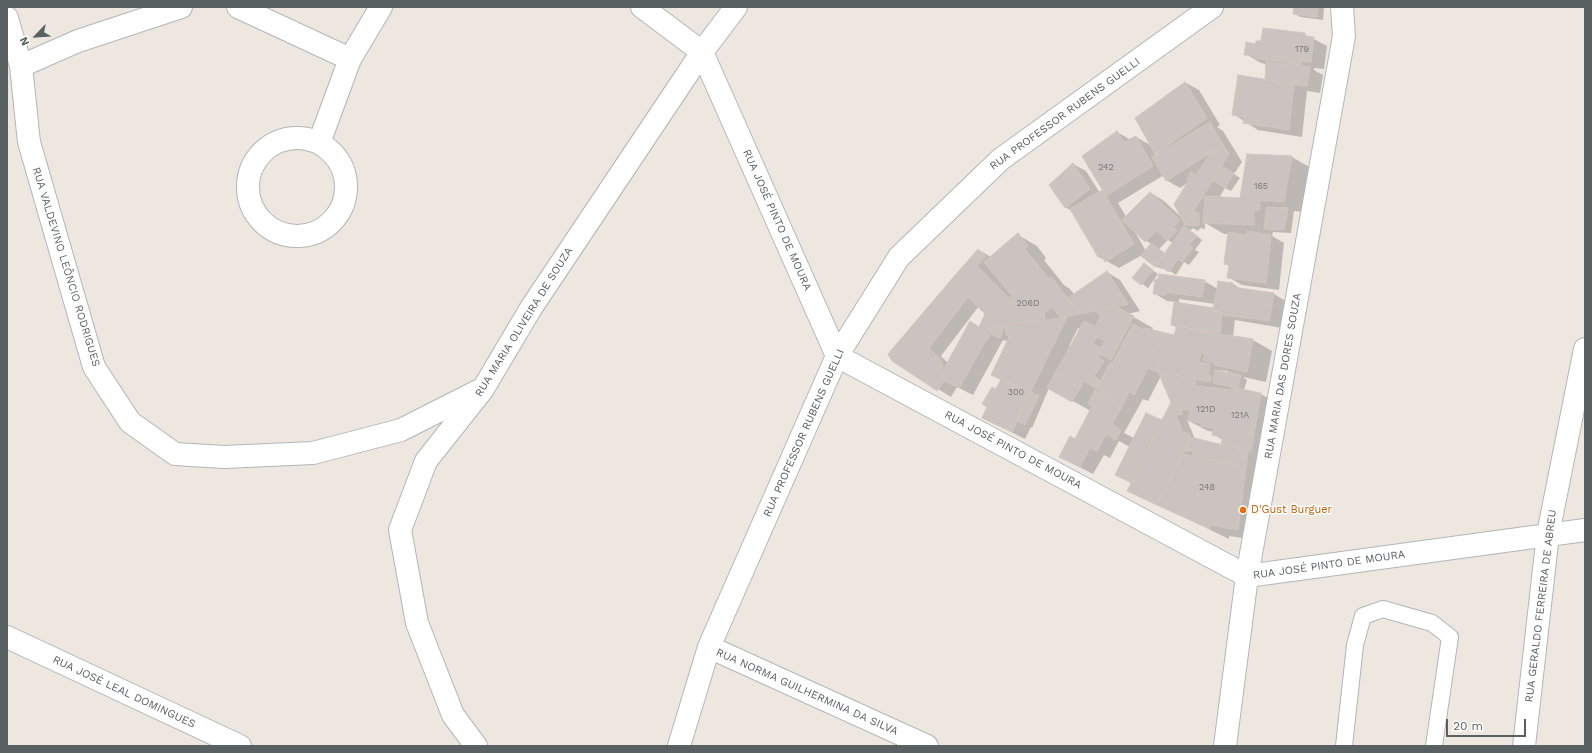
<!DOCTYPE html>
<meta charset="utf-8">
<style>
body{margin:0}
#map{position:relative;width:1592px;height:753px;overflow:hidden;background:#ede7e0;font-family:"Work Sans",sans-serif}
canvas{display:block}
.frame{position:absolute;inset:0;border:8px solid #596062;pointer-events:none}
.north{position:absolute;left:16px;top:16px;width:40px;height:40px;-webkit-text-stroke:3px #fff;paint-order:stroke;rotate:245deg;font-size:11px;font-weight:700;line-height:16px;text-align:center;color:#596062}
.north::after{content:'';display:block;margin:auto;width:14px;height:18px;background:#596062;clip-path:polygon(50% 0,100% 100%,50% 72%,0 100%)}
.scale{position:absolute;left:1446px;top:719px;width:80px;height:18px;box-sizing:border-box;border:2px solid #596062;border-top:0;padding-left:5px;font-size:12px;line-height:14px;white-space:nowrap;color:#596062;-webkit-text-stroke:3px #fff;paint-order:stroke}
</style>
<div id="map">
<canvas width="1592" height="753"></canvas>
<div class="frame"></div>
<div class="north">N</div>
<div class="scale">20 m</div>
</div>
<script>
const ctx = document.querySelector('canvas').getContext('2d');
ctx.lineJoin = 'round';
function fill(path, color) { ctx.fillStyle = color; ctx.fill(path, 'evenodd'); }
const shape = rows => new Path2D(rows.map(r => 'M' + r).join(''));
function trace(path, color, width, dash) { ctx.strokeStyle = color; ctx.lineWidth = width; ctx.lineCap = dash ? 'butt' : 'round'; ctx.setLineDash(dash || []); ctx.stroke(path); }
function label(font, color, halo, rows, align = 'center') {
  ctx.font = font + ' "Work Sans",sans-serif'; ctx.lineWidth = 3; ctx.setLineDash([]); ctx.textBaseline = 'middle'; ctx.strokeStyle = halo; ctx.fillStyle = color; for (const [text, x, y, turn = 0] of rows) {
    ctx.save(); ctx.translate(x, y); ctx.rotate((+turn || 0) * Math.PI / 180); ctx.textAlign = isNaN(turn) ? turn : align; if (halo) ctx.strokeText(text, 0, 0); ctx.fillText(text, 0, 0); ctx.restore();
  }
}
fill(shape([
 [1295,7,1324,7,1323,20,1300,17,1294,13],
 [1304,34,1327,46,1324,69,1314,68,1314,70,1323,75,1320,93,1307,91,1302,137,1258,130,1233,114,1266,81,1267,65,1259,62,1246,54,1257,45],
 [1186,83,1199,90,1220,125,1217,127,1223,131,1242,162,1234,174,1240,178,1231,191,1225,188,1219,198,1241,199,1292,157,1311,168,1303,212,1294,211,1291,233,1273,232,1272,236,1284,243,1279,290,1242,285,1228,277,1230,266,1225,264,1229,234,1224,234,1205,223,1205,229,1200,228,1198,231,1193,228,1190,231,1202,240,1195,250,1199,252,1189,265,1184,262,1176,275,1164,267,1162,269,1155,266,1142,255,1119,268,1099,257,1072,211,1065,207,1073,164,1086,171,1100,193,1103,190,1117,132,1131,140,1136,137,1152,146,1136,118],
 [1153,151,1159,154,1156,156],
 [1164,175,1166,180,1180,188,1189,182,1182,218,1164,201,1151,193,1127,218,1118,203],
 [1135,232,1151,244,1146,251],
 [1168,240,1173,243,1165,254,1159,249],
 [1018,235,1037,246,1046,258,1044,260,1064,285,1070,289,1074,294,1107,272,1120,280,1140,311,1128,314,1153,328,1152,330,1175,336,1177,328,1172,325,1176,302,1167,301,1154,293,1204,281,1218,289,1233,284,1241,289,1274,294,1287,302,1282,328,1235,320,1233,337,1253,340,1272,351,1266,382,1243,377,1247,380,1244,390,1261,394,1280,405,1257,540,1229,536,1229,539,1128,490,1131,483,1117,474,1130,447,1119,441,1110,458,1104,455,1093,474,1060,457,1076,440,1091,411,1049,388,1032,428,1031,427,1025,439,983,418,1002,380,1011,336,1009,335,1007,341,1003,340,973,395,957,387,951,397,893,361,979,250,991,257],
 [1179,299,1215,304,1214,309,1179,303],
 [979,306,990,317,948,363,941,356],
 [1078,328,1081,329,1071,347,1069,346],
 [1218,370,1227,371,1232,374,1224,373],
 [1161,376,1173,405,1162,422,1146,414,1134,438,1124,433,1143,399,1148,401],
 [1187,420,1208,431,1214,432,1213,434,1223,440,1222,444,1226,446,1195,439],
 [1144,264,1158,274,1148,288,1134,278]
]), '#0003');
const building = shape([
 [1294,7,1318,7,1317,17,1293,14,1294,7],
 [1263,28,1305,33,1304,36,1314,37,1311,62,1301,61,1301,65,1254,58,1254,56,1244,55,1246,42,1256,44,1256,41,1261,41,1263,28],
 [1266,62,1310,67,1307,86,1265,80,1266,62],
 [1238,75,1294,84,1289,130,1243,123,1244,117,1232,115,1238,75],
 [1185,82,1207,118,1155,154,1135,118,1185,82],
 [1210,122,1223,145,1166,181,1152,157,1210,122],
 [1117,131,1124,142,1136,136,1153,166,1106,196,1082,156,1117,131],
 [1223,145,1229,154,1185,225,1174,204,1189,180,1187,179,1191,172,1196,175,1212,151,1223,145],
 [1247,154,1292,156,1284,202,1260,200,1259,211,1254,210,1254,225,1203,223,1205,196,1240,198,1247,154],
 [1073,163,1090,189,1065,208,1049,185,1073,163],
 [1221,166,1234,173,1225,188,1212,180,1221,166],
 [1102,190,1134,244,1105,262,1102,255,1098,257,1070,209,1102,190],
 [1150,192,1180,220,1173,227,1177,231,1167,241,1157,231,1145,242,1122,220,1150,192],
 [1267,207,1288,208,1284,230,1264,229,1267,207],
 [1193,212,1199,213,1199,226,1185,225,1193,212],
 [1184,226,1197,236,1189,245,1193,248,1182,262,1178,259,1169,272,1157,264,1184,226],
 [1247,231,1271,235,1266,283,1227,278,1229,265,1224,264,1228,232,1247,235,1247,231],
 [1018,233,1028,246,1025,249,1049,279,1051,277,1080,314,1060,318,1052,307,1045,312,1044,320,997,326,951,280,978,249,986,256,977,266,1009,298,1012,296,984,262,1018,233],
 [1151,243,1164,253,1155,267,1141,256,1151,243],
 [1144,263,1153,270,1141,285,1132,278,1144,263],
 [1107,271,1128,304,1080,314,1068,298,1107,271],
 [1159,274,1205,280,1202,297,1166,292,1166,295,1153,294,1155,279,1158,279,1159,274],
 [951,280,968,297,929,348,943,362,927,384,892,361,888,354,951,280],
 [1218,281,1233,283,1232,287,1274,293,1269,321,1223,315,1224,313,1213,311,1218,281],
 [1174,302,1214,308,1213,311,1222,312,1220,333,1171,325,1174,302],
 [1115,306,1134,316,1111,360,1100,354,1098,357,1104,361,1094,376,1100,381,1096,388,1084,381,1072,402,1047,388,1084,321,1095,327,1101,315,1095,311,1115,306],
 [1097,337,1105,341,1101,348,1093,344,1097,337],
 [985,314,995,324,987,340,986,340,959,388,944,381,937,391,927,384,941,365,945,367,970,321,979,327,985,314],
 [1067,317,1030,393,991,375,1009,337,1006,334,1005,326,1067,317],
 [995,324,997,326,1004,326,1000,338,990,334,995,324],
 [1133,324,1146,331,1158,365,1155,371,1148,368,1134,395,1129,392,1122,407,1094,392,1110,363,1112,364,1133,324],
 [1177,326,1228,336,1228,335,1253,339,1247,372,1214,365,1215,363,1203,360,1205,354,1201,353,1199,362,1210,364,1208,375,1212,376,1210,382,1155,371,1158,365,1145,328,1174,335,1177,326],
 [1215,370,1241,375,1238,388,1213,383,1215,370],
 [1158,372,1196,379,1195,386,1231,390,1232,387,1261,393,1251,451,1221,444,1223,437,1212,435,1214,428,1201,426,1201,423,1188,421,1190,410,1182,409,1182,415,1176,414,1158,372],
 [1001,379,1030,393,1012,432,982,418,987,407,982,404,992,387,996,389,1001,379],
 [1031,392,1039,396,1025,425,1017,421,1031,392],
 [1094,392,1122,407,1112,424,1121,430,1116,440,1106,434,1097,451,1090,448,1080,467,1059,457,1070,436,1075,439,1092,406,1088,404,1094,392],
 [1171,402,1183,432,1190,434,1190,437,1157,505,1127,491,1171,402],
 [1146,413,1162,420,1130,482,1115,475,1146,413],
 [1190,437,1248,451,1246,467,1192,456,1193,451,1184,451,1190,437],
 [1182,454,1246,467,1238,530,1210,525,1210,529,1157,505,1182,454]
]);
fill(building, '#cac3bf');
trace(building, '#d2c6be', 1);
const lane = shape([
 [1344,746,1355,645,1363,616,1383,609,1432,623,1450,637,1434,746]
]);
const street = shape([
 [238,7,350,59],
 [642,7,702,52,837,356,1247,576,1585,530],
 [7,18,21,66,29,142,94,367,130,422,175,454,224,457,313,453,401,430,478,391],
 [21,66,78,41,181,7],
 '248 187a49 49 0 1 1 98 0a49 49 0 1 1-98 0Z',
 [319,143,350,59,381,7],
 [7,637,240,746],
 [709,647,927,746],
 [476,746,453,715,417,623,400,530,426,461,483,389,531,308,702,52,736,7],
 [679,746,709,647,837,356,899,257,1001,159,1212,7],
 [1225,746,1247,576,1344,36,1342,7],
 [1524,746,1548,534,1585,349]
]);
trace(lane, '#b1b6b9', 18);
trace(street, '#b1b6b9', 24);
trace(lane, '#fff', 16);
trace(street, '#fff', 22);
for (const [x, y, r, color] of [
 [1243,510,4,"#e8710a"]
]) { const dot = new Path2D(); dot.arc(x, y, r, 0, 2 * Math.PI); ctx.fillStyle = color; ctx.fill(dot); trace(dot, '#fff', 1.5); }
label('9px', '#757979', null, [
 ["179",1302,49],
 ["242",1106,167],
 ["165",1261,186],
 ["206D",1028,303],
 ["300",1016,392],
 ["121D",1206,409],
 ["121A",1240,415],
 ["248",1207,487]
]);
label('11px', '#596062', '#fff', [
 ["RUA PROFESSOR RUBENS GUELLI",1065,114,-36],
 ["RUA JOSÉ PINTO DE MOURA",777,220,66],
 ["RUA VALDEVINO LEÔNCIO RODRIGUES",66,267,73],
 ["RUA MARIA OLIVEIRA DE SOUZA",524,322,-58],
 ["RUA MARIA DAS DORES SOUZA",1283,376,-80],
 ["RUA PROFESSOR RUBENS GUELLI",804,433,-66],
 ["RUA JOSÉ PINTO DE MOURA",1013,450,28],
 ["RUA JOSÉ PINTO DE MOURA",1329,565,-8],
 ["RUA GERALDO FERREIRA DE ABREU",1541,606,-83],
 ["RUA JOSÉ LEAL DOMINGUES",124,692,25],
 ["RUA NORMA GUILHERMINA DA SILVA",807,692,24]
]);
label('11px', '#c56008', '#fff', [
 ["D'Gust Burguer",1251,510]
], 'left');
</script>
